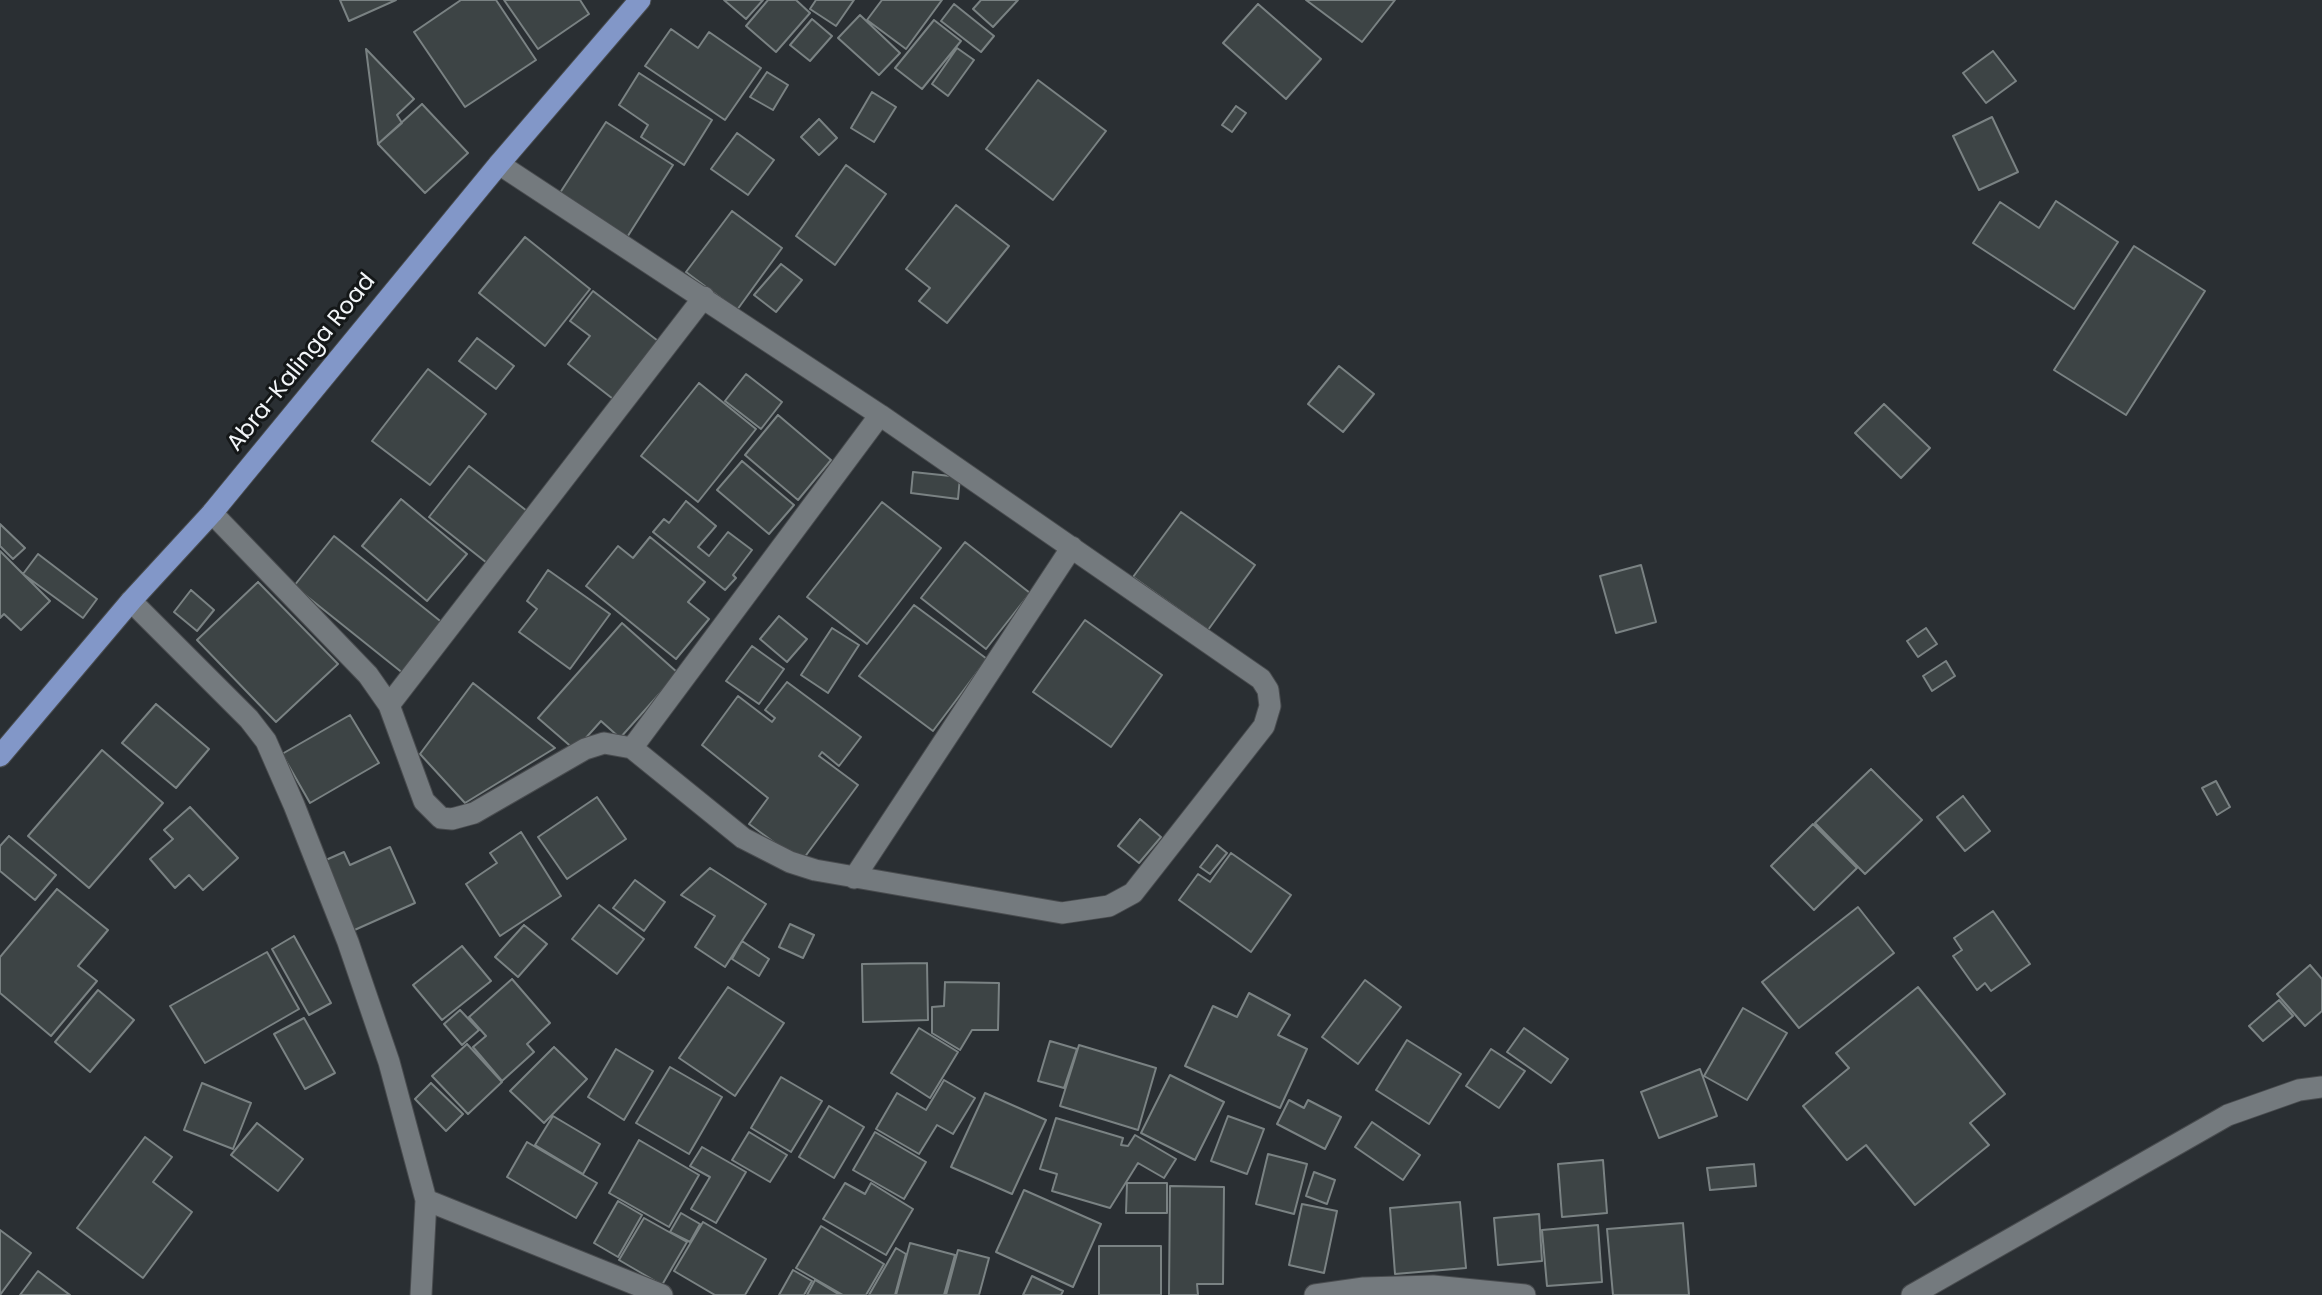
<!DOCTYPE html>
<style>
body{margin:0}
canvas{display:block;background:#2a2f33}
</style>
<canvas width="2322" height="1295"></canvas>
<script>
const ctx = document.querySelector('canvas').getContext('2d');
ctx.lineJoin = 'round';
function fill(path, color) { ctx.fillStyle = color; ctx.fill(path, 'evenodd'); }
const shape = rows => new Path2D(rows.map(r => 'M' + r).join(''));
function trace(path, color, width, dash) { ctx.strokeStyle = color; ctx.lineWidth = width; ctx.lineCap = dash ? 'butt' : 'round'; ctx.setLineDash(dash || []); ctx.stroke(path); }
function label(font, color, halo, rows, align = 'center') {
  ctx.font = font + ' Poppins,sans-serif'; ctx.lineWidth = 6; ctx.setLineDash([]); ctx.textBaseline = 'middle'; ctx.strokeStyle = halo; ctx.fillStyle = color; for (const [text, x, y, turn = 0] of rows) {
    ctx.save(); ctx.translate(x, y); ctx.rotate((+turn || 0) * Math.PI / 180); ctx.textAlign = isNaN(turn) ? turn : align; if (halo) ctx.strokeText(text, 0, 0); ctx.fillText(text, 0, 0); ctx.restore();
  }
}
const building = shape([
 [340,0,396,0,349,21,340,0],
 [461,0,496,0,536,60,465,107,414,32,461,0],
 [504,0,580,0,589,14,538,49,504,0],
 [724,0,763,0,746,19,724,0],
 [768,0,796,0,810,13,776,52,746,26,768,0],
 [816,0,854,0,836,26,810,9,816,0],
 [882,0,942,0,906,49,867,20,882,0],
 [981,0,1018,0,993,27,973,9,981,0],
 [1306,0,1395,0,1362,42,1306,0],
 [954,4,994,36,981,52,941,21,954,4],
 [1258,4,1321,59,1286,99,1223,43,1258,4],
 [860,15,900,53,879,75,838,38,860,15],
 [812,19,832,36,810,61,790,45,812,19],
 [934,20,961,41,922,89,895,68,934,20],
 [671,29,698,48,709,32,761,68,725,120,645,66,671,29],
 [957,48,974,60,948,96,932,84,957,48],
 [366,49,414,99,397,115,402,123,378,144,366,49],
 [1993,51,2016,81,1986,103,1963,73,1993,51],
 [767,72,788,85,773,110,750,97,767,72],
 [639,73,712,120,684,165,641,137,648,125,619,105,639,73],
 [1038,80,1106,131,1053,200,986,149,1038,80],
 [872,92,896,107,874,142,851,128,872,92],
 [422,104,468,153,425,193,378,144,422,104],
 [1236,106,1246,113,1232,132,1222,125,1236,106],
 [1992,117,2018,172,1979,190,1953,136,1992,117],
 [819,119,837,138,819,155,801,137,819,119],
 [606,122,673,165,624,242,556,199,606,122],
 [737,133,774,160,748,195,711,169,737,133],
 [846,165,886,194,835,265,796,236,846,165],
 [2056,201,2118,242,2074,309,1973,243,2000,202,2039,228,2056,201],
 [956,205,1009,246,947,323,919,301,930,288,906,269,956,205],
 [732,211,782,248,737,310,686,272,732,211],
 [525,237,590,289,545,346,479,293,525,237],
 [2134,246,2205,291,2126,415,2054,370,2134,246],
 [781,264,802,280,776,312,754,295,781,264],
 [593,291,662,344,617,402,568,364,590,336,570,321,593,291],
 [477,338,514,366,496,389,459,361,477,338],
 [1339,366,1374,394,1343,432,1308,404,1339,366],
 [428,369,486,414,430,485,372,441,428,369],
 [746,374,782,402,761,429,725,401,746,374],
 [699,383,756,429,698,502,641,456,699,383],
 [1884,404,1930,448,1901,478,1855,433,1884,404],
 [778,415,831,460,798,500,745,455,778,415],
 [742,461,794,505,769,534,717,490,742,461],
 [469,466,527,511,487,563,429,517,469,466],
 [913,472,960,477,958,499,911,493,913,472],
 [401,499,467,554,427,601,362,546,401,499],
 [686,501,716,526,698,547,709,556,728,532,752,550,733,575,736,578,725,590,653,532,664,519,669,523,686,501],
 [882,502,941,548,867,644,807,597,882,502],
 [1181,512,1255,565,1208,630,1133,577,1181,512],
 [0,524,25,548,13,559,0,546,0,524],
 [334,536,444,624,404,674,294,586,334,536],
 [650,537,705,582,688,602,709,619,676,659,586,586,618,546,633,558,650,537],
 [965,542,1030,593,986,649,921,598,965,542],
 [0,551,50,601,21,630,4,614,0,618,0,551],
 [38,554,97,599,83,618,23,574,38,554],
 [1641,565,1656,622,1616,633,1600,576,1641,565],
 [548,570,610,614,570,669,519,632,537,609,527,601,548,570],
 [258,582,338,664,276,722,197,640,258,582],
 [191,590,214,610,197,631,174,612,191,590],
 [914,605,987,659,933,731,859,676,914,605],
 [779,616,807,639,787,662,760,639,779,616],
 [1085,620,1162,675,1111,747,1033,692,1085,620],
 [622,623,678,673,620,738,601,721,575,750,538,718,622,623],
 [832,628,859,645,828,693,801,675,832,628],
 [1926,628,1937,644,1918,657,1907,641,1926,628],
 [752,646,784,669,759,704,726,681,752,646],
 [1946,661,1955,676,1932,691,1923,676,1946,661],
 [787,682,861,737,839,766,822,752,819,756,858,785,801,862,749,824,768,798,702,745,738,696,772,722,775,718,765,710,787,682],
 [473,683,555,748,465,803,420,754,473,683],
 [156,704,209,749,176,788,122,743,156,704],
 [350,715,379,763,310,803,282,754,350,715],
 [102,750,163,803,89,888,28,836,102,750],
 [1871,769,1922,820,1865,874,1815,823,1871,769],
 [2216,781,2230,807,2217,815,2202,788,2216,781],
 [1963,796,1990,831,1965,851,1937,817,1963,796],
 [597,797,626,839,567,879,538,837,597,797],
 [190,807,238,858,203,890,189,875,175,888,150,859,173,839,164,830,190,807],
 [1140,819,1161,837,1139,863,1118,846,1140,819],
 [1813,824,1857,868,1814,910,1771,866,1813,824],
 [521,832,561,896,500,936,466,884,497,863,490,853,521,832],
 [9,836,56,875,35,900,0,871,0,846,9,836],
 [1217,845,1227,853,1210,874,1200,867,1217,845],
 [390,847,415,903,350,932,319,863,344,852,350,865,390,847],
 [1231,853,1291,895,1251,952,1179,900,1198,874,1210,882,1231,853],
 [710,868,766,904,725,967,695,947,715,916,681,895,710,868],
 [635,880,665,902,644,931,613,908,635,880],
 [57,889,108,930,78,966,97,981,51,1036,0,993,0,957,57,889],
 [599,905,644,939,617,974,572,939,599,905],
 [1858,907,1894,953,1799,1028,1762,982,1858,907],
 [1993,911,2030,964,1991,991,1985,983,1977,990,1953,956,1962,950,1954,938,1993,911],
 [790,924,814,935,803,958,779,947,790,924],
 [524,925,547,944,518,977,495,957,524,925],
 [294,936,331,1003,309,1015,272,949,294,936],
 [742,941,769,959,759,976,732,959,742,941],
 [462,946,491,981,442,1020,413,985,462,946],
 [267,952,299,1009,205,1063,170,1006,267,952],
 [927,963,928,1020,863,1022,862,964,927,963],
 [2310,965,2322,979,2322,1011,2305,1026,2277,994,2310,965],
 [512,979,550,1023,527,1044,534,1052,502,1081,473,1047,486,1036,469,1017,512,979],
 [1365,980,1401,1007,1358,1064,1322,1037,1365,980],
 [945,982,999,983,998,1030,972,1030,960,1050,932,1033,932,1007,944,1006,945,982],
 [728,987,784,1023,735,1096,679,1058,728,987],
 [1918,987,2005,1094,1970,1123,1989,1145,1915,1205,1866,1145,1847,1160,1803,1106,1849,1068,1836,1053,1918,987],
 [98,990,134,1020,90,1072,55,1042,98,990],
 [1249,993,1290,1015,1278,1035,1307,1049,1280,1108,1185,1066,1213,1006,1237,1017,1249,993],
 [2279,1000,2293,1016,2263,1041,2249,1026,2279,1000],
 [1743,1008,1787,1033,1747,1100,1704,1076,1743,1008],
 [460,1010,479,1030,462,1045,444,1024,460,1010],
 [304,1018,335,1073,305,1089,274,1034,304,1018],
 [919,1028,958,1052,930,1098,891,1073,919,1028],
 [1524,1028,1568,1059,1551,1083,1507,1052,1524,1028],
 [1407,1040,1461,1074,1429,1124,1376,1090,1407,1040],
 [1050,1041,1077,1049,1064,1088,1038,1081,1050,1041],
 [467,1044,502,1082,468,1114,432,1076,467,1044],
 [1079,1045,1156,1068,1138,1130,1060,1106,1079,1045],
 [554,1047,587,1079,544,1123,510,1091,554,1047],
 [616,1049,653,1071,624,1120,588,1097,616,1049],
 [1491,1049,1525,1071,1499,1108,1466,1086,1491,1049],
 [670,1067,722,1097,689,1154,636,1123,670,1067],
 [1700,1069,1717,1116,1659,1138,1641,1092,1700,1069],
 [1170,1075,1224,1102,1195,1160,1141,1133,1170,1075],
 [781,1077,822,1101,791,1152,751,1128,781,1077],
 [944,1080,975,1098,953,1134,937,1125,919,1154,876,1129,897,1093,926,1110,944,1080],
 [202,1083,251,1103,233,1149,184,1130,202,1083],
 [431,1083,463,1114,446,1131,415,1099,431,1083],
 [985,1093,1046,1120,1012,1194,951,1167,985,1093],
 [1289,1100,1304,1108,1308,1100,1341,1117,1325,1149,1277,1124,1289,1100],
 [829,1106,864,1127,834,1178,799,1157,829,1106],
 [553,1116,600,1144,583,1174,535,1145,553,1116],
 [1228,1116,1264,1129,1247,1174,1211,1161,1228,1116],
 [1056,1118,1123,1138,1121,1145,1128,1146,1135,1135,1176,1159,1164,1178,1138,1163,1110,1208,1052,1191,1057,1174,1040,1169,1056,1118],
 [1372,1122,1420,1155,1403,1180,1355,1147,1372,1122],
 [257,1123,303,1159,278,1191,231,1155,257,1123],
 [749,1132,787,1155,770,1182,732,1160,749,1132],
 [875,1132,926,1162,904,1199,853,1170,875,1132],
 [145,1137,172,1157,153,1182,192,1212,143,1278,77,1228,145,1137],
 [639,1140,699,1175,669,1227,609,1193,639,1140],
 [527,1142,597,1183,576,1218,507,1177,527,1142],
 [702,1147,746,1172,716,1223,691,1209,710,1177,690,1166,702,1147],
 [1268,1154,1307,1164,1294,1214,1256,1204,1268,1154],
 [1603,1160,1607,1213,1562,1217,1558,1164,1603,1160],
 [1754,1164,1756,1186,1710,1190,1707,1168,1754,1164],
 [1314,1172,1335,1180,1327,1204,1306,1196,1314,1172],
 [845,1183,865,1194,871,1183,913,1209,886,1255,823,1219,845,1183],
 [1127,1183,1167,1183,1167,1213,1126,1213,1127,1183],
 [1170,1186,1224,1187,1223,1284,1197,1284,1198,1295,1169,1295,1170,1186],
 [1024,1190,1101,1224,1073,1287,996,1252,1024,1190],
 [618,1201,642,1215,618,1257,594,1243,618,1201],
 [1460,1202,1466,1268,1395,1274,1390,1208,1460,1202],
 [1302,1204,1337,1211,1324,1273,1289,1265,1302,1204],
 [681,1213,700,1224,690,1242,670,1232,681,1213],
 [1539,1214,1542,1261,1498,1265,1494,1218,1539,1214],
 [644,1218,687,1242,662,1285,619,1260,644,1218],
 [703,1222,766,1259,745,1295,715,1295,674,1271,703,1222],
 [1683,1223,1689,1295,1613,1295,1607,1229,1683,1223],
 [1598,1225,1602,1282,1547,1286,1542,1230,1598,1225],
 [821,1226,884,1264,866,1295,843,1295,796,1268,821,1226],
 [0,1230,31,1253,0,1295,0,1230],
 [910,1243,955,1255,944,1295,896,1295,910,1243],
 [1099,1246,1161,1246,1161,1295,1099,1295,1099,1246],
 [896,1248,906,1254,895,1295,869,1295,896,1248],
 [958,1250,989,1258,979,1295,946,1295,958,1250],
 [793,1270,812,1281,804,1295,779,1295,793,1270],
 [38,1271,70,1295,20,1295,38,1271],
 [1032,1276,1063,1291,1061,1295,1023,1295,1032,1276],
 [815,1280,840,1295,807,1295,815,1280]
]);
fill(building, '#3d4445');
trace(building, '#7a8283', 2);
const minor = shape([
 [212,513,368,675,389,705,424,801,441,818,452,819,474,813,585,749,604,743,632,748,743,838,790,862,815,870,1062,913,1109,906,1133,893,1264,726,1270,706,1268,690,1261,679,880,415,499,164],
 [131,601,249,719,266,741,294,805,348,942,389,1062,426,1200,421,1295],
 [389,705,704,297],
 [632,748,880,415],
 [854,878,1072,547],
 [426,1200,662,1295],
 [1315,1295,1364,1288,1433,1286,1525,1295],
 [1912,1295,2228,1115,2299,1090,2322,1087]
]);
const major = shape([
 [0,756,131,601,212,513,499,164,640,0]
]);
trace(minor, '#494c4f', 23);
trace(major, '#494c4f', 23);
trace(minor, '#747a7e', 21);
trace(major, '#8297c8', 21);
label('23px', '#f2f5f8', '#141718', [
 ["Abra-Kalinga Road",302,363,-51]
]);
</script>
